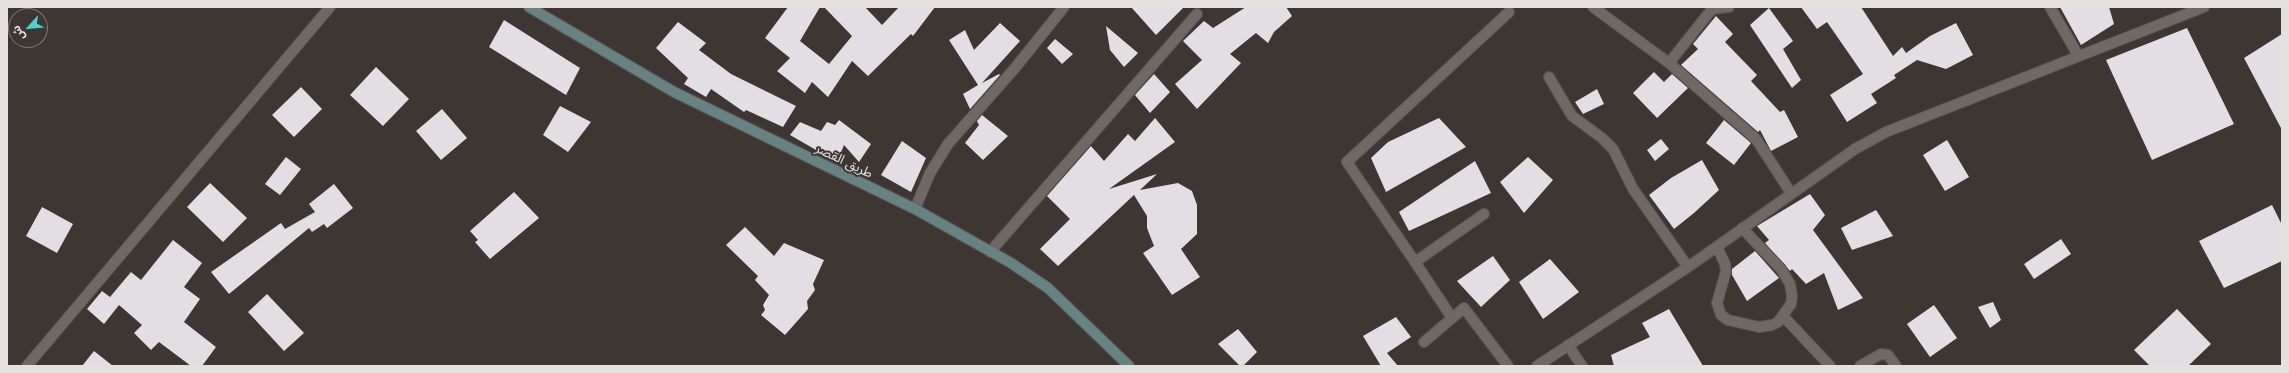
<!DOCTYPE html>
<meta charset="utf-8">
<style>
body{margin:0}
#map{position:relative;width:2289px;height:373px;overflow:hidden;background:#3d3633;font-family:Quicksand,"Noto Sans Arabic",sans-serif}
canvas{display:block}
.frame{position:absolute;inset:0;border:8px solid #e4e0de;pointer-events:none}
.north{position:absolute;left:8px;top:8px;width:40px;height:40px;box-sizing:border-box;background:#3d3633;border:1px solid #807a77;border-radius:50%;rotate:243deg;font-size:11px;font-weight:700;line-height:16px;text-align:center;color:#e4e0de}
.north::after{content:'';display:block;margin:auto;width:14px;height:18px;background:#53cdc9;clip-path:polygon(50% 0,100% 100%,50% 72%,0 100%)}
</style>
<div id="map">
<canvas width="2289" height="373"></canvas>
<div class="frame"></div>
<div class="north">ش</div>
</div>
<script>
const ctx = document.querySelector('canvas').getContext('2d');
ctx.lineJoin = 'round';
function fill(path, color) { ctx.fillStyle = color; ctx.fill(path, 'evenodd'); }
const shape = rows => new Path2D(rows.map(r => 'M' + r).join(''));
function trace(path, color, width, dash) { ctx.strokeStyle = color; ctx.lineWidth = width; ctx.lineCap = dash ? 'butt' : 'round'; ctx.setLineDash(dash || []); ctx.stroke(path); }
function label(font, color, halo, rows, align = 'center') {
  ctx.font = font + ' Quicksand,"Noto Sans Arabic",sans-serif'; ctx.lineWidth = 4; ctx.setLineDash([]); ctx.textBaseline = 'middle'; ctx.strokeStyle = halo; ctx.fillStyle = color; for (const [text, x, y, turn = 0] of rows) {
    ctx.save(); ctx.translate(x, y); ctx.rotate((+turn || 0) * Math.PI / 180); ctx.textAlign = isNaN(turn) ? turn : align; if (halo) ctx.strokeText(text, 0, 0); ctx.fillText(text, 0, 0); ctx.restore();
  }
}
fill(shape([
 [788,7,820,7,800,41,829,64,852,36,824,7,865,7,882,25,899,7,935,7,913,36,911,34,868,76,852,61,828,97,812,82,805,93,777,71,790,58,765,38],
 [1131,7,1184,7,1156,35],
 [1246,7,1286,7,1292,16,1274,32,1268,43,1256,33,1230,54,1241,63,1197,109,1175,84,1202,60,1183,41,1204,21,1213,28],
 [1801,7,1861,7,1893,56,1902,47,1906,53,1930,36,1956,23,1973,55,1946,69,1917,60,1894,75,1896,78,1871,94,1877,103,1847,122,1830,95,1863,74,1827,22,1817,29],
 [2060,7,2109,7,2114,24,2081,45],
 [1769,8,1793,41,1783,49,1801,80,1792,88,1750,25],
 [1716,16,1733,34,1725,42,1757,75,1751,81,1780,112,1784,110,1798,137,1771,151,1760,130,1758,132,1681,65,1698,49,1693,44],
 [504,20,580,68,566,95,489,47],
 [678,22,706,43,699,50,731,74,796,106,783,127,746,110,744,112,711,89,706,97,684,84,688,78,656,48],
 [1000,23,1020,41,982,83,999,74,1000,75,970,109,963,94,978,85,949,40,965,30,974,50],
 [1106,26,1138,53,1124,67,1110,50],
 [2187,28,2234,124,2152,160,2106,60],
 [2282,34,2282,130,2244,58],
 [1055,39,1073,54,1062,64,1047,48],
 [376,67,409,99,383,126,350,95],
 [1654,72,1664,82,1672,74,1688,88,1657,118,1633,93],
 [1154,74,1170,92,1150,113,1135,95],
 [301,87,322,109,294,137,272,115],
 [1597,89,1604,104,1583,114,1575,102],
 [560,106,591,122,568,152,543,135],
 [442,109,467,138,441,160,416,131],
 [982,115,1008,136,983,160,965,143,979,125,977,121],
 [1155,118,1175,142,1109,189,1157,174,1140,190,1178,183,1192,191,1197,205,1197,234,1181,249,1200,277,1172,295,1143,253,1154,246,1147,228,1147,216,1134,195,1058,266,1040,249,1070,219,1047,196,1091,146,1104,161,1128,134,1135,141],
 [1439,118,1466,147,1386,192,1371,158,1388,142],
 [839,120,871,144,859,162,844,145,837,162,790,135,800,122,821,131,827,122,835,125],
 [1724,120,1751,143,1734,165,1706,143],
 [1661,139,1669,149,1655,161,1647,150],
 [1947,140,1969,177,1945,191,1923,155],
 [902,141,926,158,911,192,881,175],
 [286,157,301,169,280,195,265,184],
 [1528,157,1553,180,1524,213,1500,182],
 [1702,160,1719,190,1694,213,1674,229,1649,195,1671,178],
 [1475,161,1491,193,1409,231,1399,212],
 [210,183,247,218,223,242,187,207],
 [334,184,353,208,327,228,324,224,312,232,309,228,229,294,211,272,281,223,285,229,315,212,309,204],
 [514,192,539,218,490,259,475,242,478,240,470,231],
 [1810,194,1825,215,1813,230,1863,298,1838,310,1824,273,1806,284,1792,269,1790,271,1765,243,1769,240,1757,226],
 [2272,205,2282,225,2282,261,2224,288,2199,241],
 [42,207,73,224,57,253,26,236],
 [1876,210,1893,236,1852,250,1841,228],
 [745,227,774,256,784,243,824,260,813,284,815,290,807,301,808,309,785,335,761,315,765,310,763,305,769,295,755,280,758,276,726,245],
 [2061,239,2071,254,2034,279,2024,264],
 [173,240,202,263,184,287,200,299,184,322,216,347,202,366,191,366,159,342,151,350,134,333,142,325,119,305,104,324,87,309,102,291,110,297,131,272,141,280],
 [1755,251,1779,278,1747,301,1732,275,1732,269],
 [1493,256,1510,280,1481,307,1457,281],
 [1550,259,1579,292,1543,319,1519,282],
 [267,294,304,333,284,351,248,312],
 [1993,302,2001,320,1990,328,1978,307],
 [1934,305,1957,338,1930,357,1907,324],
 [1669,309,1703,366,1614,366,1611,355,1650,337,1642,323],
 [2177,309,2211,344,2188,366,2150,366,2134,350],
 [1396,317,1411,337,1387,353,1398,366,1381,366,1363,336],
 [1238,329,1257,352,1243,366,1240,366,1218,344],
 [94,351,113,366,82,366]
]), '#e3dde4');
const street = shape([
 [1593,7,1669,63],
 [1729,7,1712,9,1669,63,1756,139,1791,193],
 [2050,7,2078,55],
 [1549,77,1572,116,1602,138,1613,149,1633,189,1688,267],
 [915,209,930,173,948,144,1015,68,1064,7],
 [1717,247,1725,264,1726,271,1717,303,1721,315,1728,320,1759,327,1772,325,1778,322,1791,304,1792,296,1790,284,1781,269,1742,228],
 [990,252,1197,14],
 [1415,262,1347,162,1509,12],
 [1784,317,1830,366],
 [1452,318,1415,262,1484,214],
 [1424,342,1464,308,1508,366],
 [1568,345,1582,366],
 [27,366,330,7],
 [1537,366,1688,267,1855,149,1886,132,2204,7],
 [1860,366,1881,354,1888,355,1896,366]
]);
const secondary = shape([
 [529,7,674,92,915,209,1011,263,1048,288,1129,366]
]);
trace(street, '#595451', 12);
trace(secondary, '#595451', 12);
trace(street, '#6f6864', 10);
trace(secondary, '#678283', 10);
label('13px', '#e4e0de', '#3d3633', [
 ["طريق القصر",844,161,26]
]);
</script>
